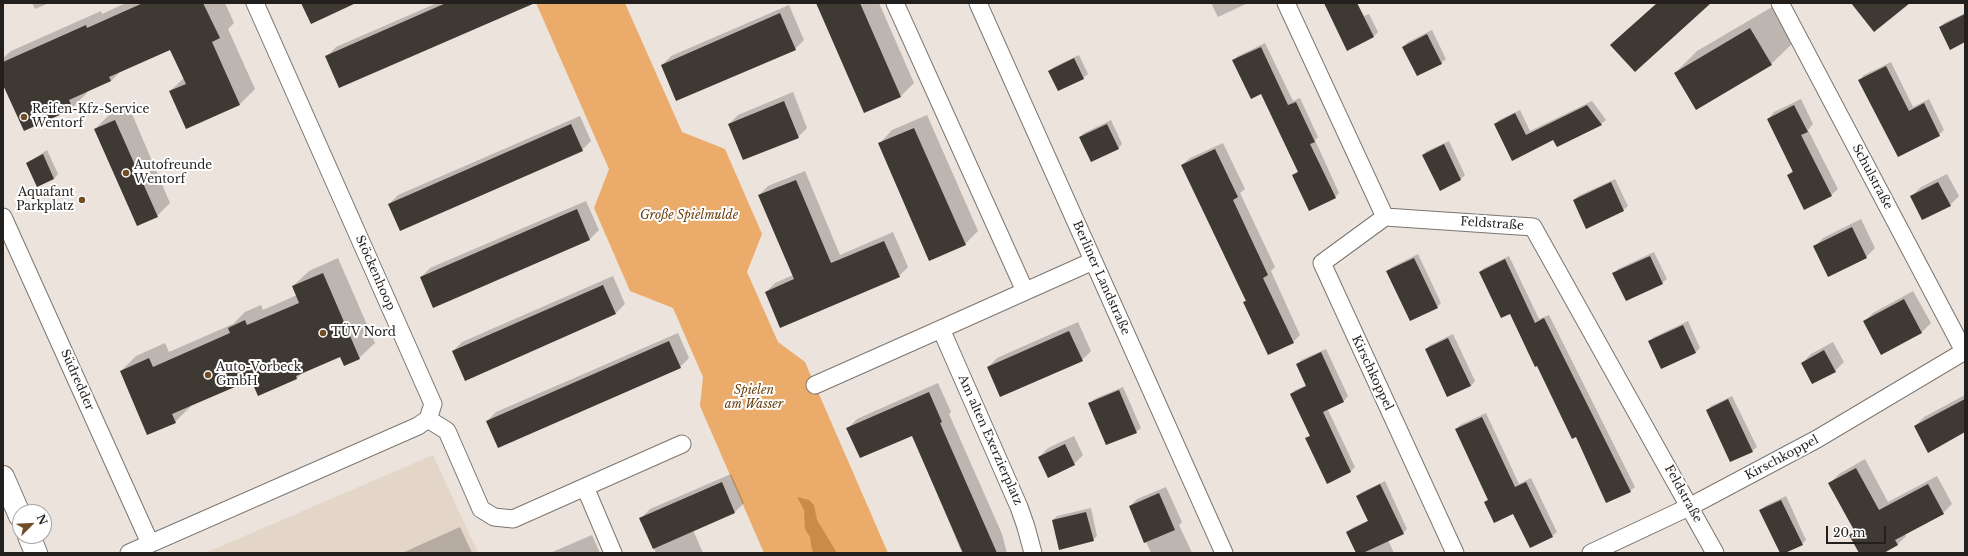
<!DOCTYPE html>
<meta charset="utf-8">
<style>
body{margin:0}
#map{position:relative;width:1968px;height:556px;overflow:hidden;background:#ebe3dc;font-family:"Libre Baskerville",serif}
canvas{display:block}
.frame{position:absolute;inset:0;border:4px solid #221f1d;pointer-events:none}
.north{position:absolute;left:12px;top:504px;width:40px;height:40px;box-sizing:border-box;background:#fff;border:1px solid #a7a5a5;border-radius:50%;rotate:66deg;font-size:11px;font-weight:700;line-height:16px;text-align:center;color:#221f1d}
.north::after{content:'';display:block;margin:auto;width:14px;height:18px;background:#714d27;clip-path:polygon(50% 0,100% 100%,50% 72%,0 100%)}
.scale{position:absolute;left:1826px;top:526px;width:60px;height:18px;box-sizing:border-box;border:2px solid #221f1d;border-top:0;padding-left:5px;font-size:12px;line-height:14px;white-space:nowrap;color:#221f1d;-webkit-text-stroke:3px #fff;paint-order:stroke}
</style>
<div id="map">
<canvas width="1968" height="556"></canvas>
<div class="frame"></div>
<div class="north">N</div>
<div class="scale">20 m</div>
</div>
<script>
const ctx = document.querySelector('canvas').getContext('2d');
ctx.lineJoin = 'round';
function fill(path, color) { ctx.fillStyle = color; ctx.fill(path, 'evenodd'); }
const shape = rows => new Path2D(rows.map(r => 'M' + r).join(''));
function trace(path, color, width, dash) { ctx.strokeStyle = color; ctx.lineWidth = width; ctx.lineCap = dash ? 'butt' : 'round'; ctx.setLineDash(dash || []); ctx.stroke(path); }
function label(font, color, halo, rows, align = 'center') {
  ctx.font = font + ' "Libre Baskerville",serif'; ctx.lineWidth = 4; ctx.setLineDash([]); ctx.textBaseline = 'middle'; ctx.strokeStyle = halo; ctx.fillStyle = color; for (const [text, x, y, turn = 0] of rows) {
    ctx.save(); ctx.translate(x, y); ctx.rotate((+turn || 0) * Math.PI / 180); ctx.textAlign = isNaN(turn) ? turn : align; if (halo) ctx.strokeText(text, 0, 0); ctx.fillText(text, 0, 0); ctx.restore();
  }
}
fill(shape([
 [433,455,478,553,205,553]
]), '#e3d6c9');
fill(shape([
 [536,3,625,3,682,132,725,149,762,234,747,272,778,342,805,362,888,553,764,553,700,406,703,377,673,308,630,291,594,208,609,169]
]), '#ebab6a');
fill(shape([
 [797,497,809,500,814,505,817,520,837,553,814,553,812,550,810,537,805,529,804,510]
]), '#c98b4a');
fill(shape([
 [32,3,49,3,35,9],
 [126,3,225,3,234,23,228,29,255,89,240,104,170,91,184,78,171,49,120,72,111,81,86,91,87,93,72,108,3,82,3,58,11,51,101,11,102,14],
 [437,3,530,3,327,56,336,47],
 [817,3,879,3,914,83,901,96,865,112],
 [1211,3,1248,3,1218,17],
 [1324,3,1357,3,1364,16,1369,14,1378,32,1374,36,1347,49],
 [789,5,804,40,795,49,662,65,671,56],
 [1772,7,1793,43,1771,64,1675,73,1697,51],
 [1965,13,1965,41,1940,27,1944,23],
 [1432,30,1446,59,1441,63,1403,47,1408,42],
 [1265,43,1293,101,1300,98,1318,137,1315,140,1339,193,1335,197,1293,175,1299,171,1262,92,1233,60,1238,56],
 [1079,55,1088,74,1083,78,1049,71,1054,67],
 [1891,62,1913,107,1929,99,1944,130,1939,135,1898,155,1860,80,1864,75],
 [793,92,807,128,798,137,743,159,729,124,738,115],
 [1801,99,1813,124,1808,130,1838,189,1831,195,1788,175,1793,170,1768,119,1774,112],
 [1592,101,1606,120,1601,124,1554,139,1512,159,1495,124,1499,120,1520,110,1530,131],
 [129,107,170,203,157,216,95,129,108,116],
 [927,115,978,231,965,244,879,144,892,130],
 [580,116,591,141,582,150,389,204,398,195],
 [1111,120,1122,144,1118,149,1080,137,1084,133],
 [1449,141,1465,175,1461,179,1440,189,1423,155,1427,151],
 [1223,143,1245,189,1240,193,1275,267,1271,271,1300,335,1293,342,1244,302,1247,300,1182,165,1190,158],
 [47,150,58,174,54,179,27,163],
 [805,171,840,255,893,232,908,267,899,276,766,292,775,283,793,275,759,195,768,186],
 [1947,174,1959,196,1950,205,1912,196,1921,187],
 [1615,179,1628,206,1623,210,1574,200,1578,196],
 [586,201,599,230,590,239,421,277,430,268],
 [1861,219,1875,248,1866,257,1814,247,1823,238],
 [1654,252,1667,279,1662,283,1614,274,1618,269],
 [1418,254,1441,303,1437,307,1387,271,1392,267],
 [1509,256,1539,319,1549,315,1635,487,1630,491,1576,436,1510,313,1480,272,1484,268],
 [338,258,375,343,359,358,341,355,303,372,297,378,258,394,251,378,190,405,191,406,175,422,121,371,136,356,165,343,169,352,233,324,245,312,261,305,263,310,297,295,293,286,309,271],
 [613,276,625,304,616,313,453,351,462,342],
 [1913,291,1931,323,1922,332,1882,354,1864,322,1873,313],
 [1688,321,1700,348,1696,352,1662,368,1649,341,1654,337],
 [1078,322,1091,351,1082,360,988,367,997,358],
 [678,333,689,358,680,367,487,421,496,412],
 [1453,334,1475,381,1471,386,1426,349,1430,345],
 [1833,342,1844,362,1835,371,1802,363,1811,354],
 [1326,349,1348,396,1344,401,1327,408,1355,467,1350,472,1307,438,1310,435,1291,394,1295,390,1307,385,1297,365,1301,360],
 [938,383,951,412,949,414,1002,534,1007,553,962,553,912,434,848,428,857,419],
 [1123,387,1141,428,1136,432,1090,404,1094,399],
 [1965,395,1965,431,1915,426,1924,417],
 [1732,396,1757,447,1752,451,1707,410,1711,406],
 [1486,413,1519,484,1531,478,1557,532,1552,536,1514,512,1485,502,1489,499,1456,429,1460,425],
 [1074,436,1083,455,1074,464,1039,457,1048,448],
 [1865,459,1888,502,1937,476,1952,504,1943,513,1905,534,1906,536,1897,545,1882,553,1860,553,1850,535,1855,530,1830,483,1839,474],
 [731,474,744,503,735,512,693,530,703,553,656,553,641,518,650,509],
 [1385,481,1407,529,1403,533,1388,540,1394,553,1357,553,1347,532,1352,528,1369,520,1357,496,1362,492],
 [1166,487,1182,522,1179,525,1192,553,1151,553,1130,506,1137,499],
 [1786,496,1806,540,1802,544,1781,553,1761,510,1765,506],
 [1091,508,1097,536,1093,540,1053,520,1057,516],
 [460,527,472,553,402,553],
 [592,535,600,553,550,553]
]), '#0003');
fill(shape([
 [143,3,203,3,220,38,212,42,240,105,186,129,169,91,186,84,170,50,109,77,111,81,69,100,73,109,24,131,3,85,3,62,86,25,87,28],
 [301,3,356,3,311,24],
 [446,3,535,3,339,88,325,56],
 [816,3,860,3,901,97,864,113],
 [1324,3,1357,3,1374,37,1347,51],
 [1657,3,1711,3,1635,72,1610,45],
 [1851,3,1910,3,1874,32],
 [780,13,796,50,676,101,661,65],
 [1965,14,1965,42,1950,50,1939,27],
 [1750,28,1772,65,1696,110,1674,73],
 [1427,34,1442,64,1417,76,1402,47],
 [1261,47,1288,105,1296,102,1315,142,1310,144,1336,198,1309,211,1292,175,1298,172,1261,94,1251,99,1232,60],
 [1074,58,1084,79,1058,91,1048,71],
 [1886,66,1909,111,1924,103,1940,136,1898,157,1858,80],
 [784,101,799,138,743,160,728,124],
 [1587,105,1602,125,1557,147,1553,140,1512,161,1494,124,1515,113,1526,135],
 [1794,105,1808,132,1801,135,1832,196,1804,210,1787,175,1793,172,1767,119],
 [115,120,158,217,137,226,94,129],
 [571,124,583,151,400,231,388,204],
 [1107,124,1119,149,1091,162,1079,137],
 [914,128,966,245,929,261,878,143],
 [1444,144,1461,180,1440,191,1422,155],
 [1215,149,1238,197,1233,200,1268,275,1263,278,1294,343,1268,355,1243,302,1246,301,1181,165],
 [43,154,54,179,37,187,26,163],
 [796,180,831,263,884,241,900,277,780,328,765,292,794,279,758,195],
 [1611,182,1624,211,1586,229,1573,200],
 [1938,182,1951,206,1922,220,1910,196],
 [577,209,590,240,433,308,420,277],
 [1852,227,1867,258,1828,277,1813,246],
 [1650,256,1663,284,1626,301,1612,273],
 [1414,258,1438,308,1410,321,1386,271],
 [1505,259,1535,323,1544,318,1631,492,1606,503,1576,437,1572,439,1537,366,1535,367,1510,314,1501,318,1479,272],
 [323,273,360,359,344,366,340,357,296,376,297,379,258,396,251,380,172,414,176,423,147,435,120,371,149,358,153,367,230,333,228,328,245,320,247,325,299,303,292,286],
 [603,285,616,314,465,381,452,351],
 [1904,299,1922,333,1881,355,1863,321],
 [1683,325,1696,353,1661,369,1648,341],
 [1069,331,1083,361,1000,397,987,367],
 [1448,338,1471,386,1447,397,1425,349],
 [669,341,681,368,498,448,486,421],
 [1824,350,1836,372,1812,384,1801,363],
 [1321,352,1344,402,1323,412,1351,472,1327,484,1305,438,1310,436,1290,394,1306,386,1296,364],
 [1119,390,1137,433,1106,445,1088,403],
 [929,392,942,422,940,423,997,553,963,553,912,436,860,458,846,428],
 [1728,399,1753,452,1730,462,1706,410],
 [1965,399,1965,432,1928,453,1914,426],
 [1482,417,1515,487,1526,482,1553,537,1530,548,1513,514,1494,523,1484,502,1488,500,1455,429],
 [1065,444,1075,465,1048,478,1038,457],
 [1856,468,1879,510,1928,484,1944,514,1895,540,1898,545,1884,553,1859,553,1849,535,1855,532,1828,483],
 [722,482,735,513,653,549,639,518],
 [1380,484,1404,534,1363,553,1356,553,1346,532,1368,521,1356,496],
 [1159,493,1175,530,1144,543,1129,506],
 [1781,500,1803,545,1785,553,1780,553,1759,510],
 [1086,512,1094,541,1059,550,1052,520]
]), '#3e3933');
const minor = shape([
 [895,3,1025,291],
 [978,3,1224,553],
 [1286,3,1385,217,1533,227,1715,553],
 [1780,3,1964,351],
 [3,217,150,543],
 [1385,217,1322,263,1455,553],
 [815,385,941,329],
 [428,419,447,431,481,509,494,517,513,519,585,487,613,553],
 [585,487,682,444],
 [129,553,418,426,428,419,433,404,255,3],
 [1033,553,1026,527,1019,507,941,329,1093,261],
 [1591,553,1691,506,1817,439,1965,351]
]);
const primary = shape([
 [3,477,20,516],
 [29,536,36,553]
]);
trace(minor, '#7c756f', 19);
trace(primary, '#7c756f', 24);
trace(minor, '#fff', 17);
trace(primary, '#fff', 22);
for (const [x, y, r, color] of [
 [24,117,4,"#714d27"],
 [126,173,4,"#714d27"],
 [82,200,4,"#714d27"],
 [323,333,4,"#714d27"],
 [208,375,4,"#714d27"]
]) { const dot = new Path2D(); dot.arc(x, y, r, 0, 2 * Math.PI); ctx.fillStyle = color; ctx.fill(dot); trace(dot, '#fff', 1.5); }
label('12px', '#221f1d', '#fff', [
 ["Reifen-Kfz-Service",32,110],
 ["Wentorf",32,124],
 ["Autofreunde",134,166],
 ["Wentorf",134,180],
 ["Aquafant",74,193,"right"],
 ["Parkplatz",74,207,"right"],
 ["TÜV Nord",331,333],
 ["Auto-Vorbeck",216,368],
 ["GmbH",216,382]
], 'left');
label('12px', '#221f1d', '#fff', [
 ["Schulstraße",1872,177,62],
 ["Feldstraße",1492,224,4],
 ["Stöckenhoop",375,273,66],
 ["Berliner Landstraße",1101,278,66],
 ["Kirschkoppel",1372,373,65],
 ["Südredder",77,380,66],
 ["Am alten Exerzierplatz",990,440,66],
 ["Kirschkoppel",1782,458,-28],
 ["Feldstraße",1683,494,61]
]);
label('italic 12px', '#693f0c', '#fff', [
 ["Große Spielmulde",689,216],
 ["Spielen",754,391],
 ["am Wasser",754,405]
]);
</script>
